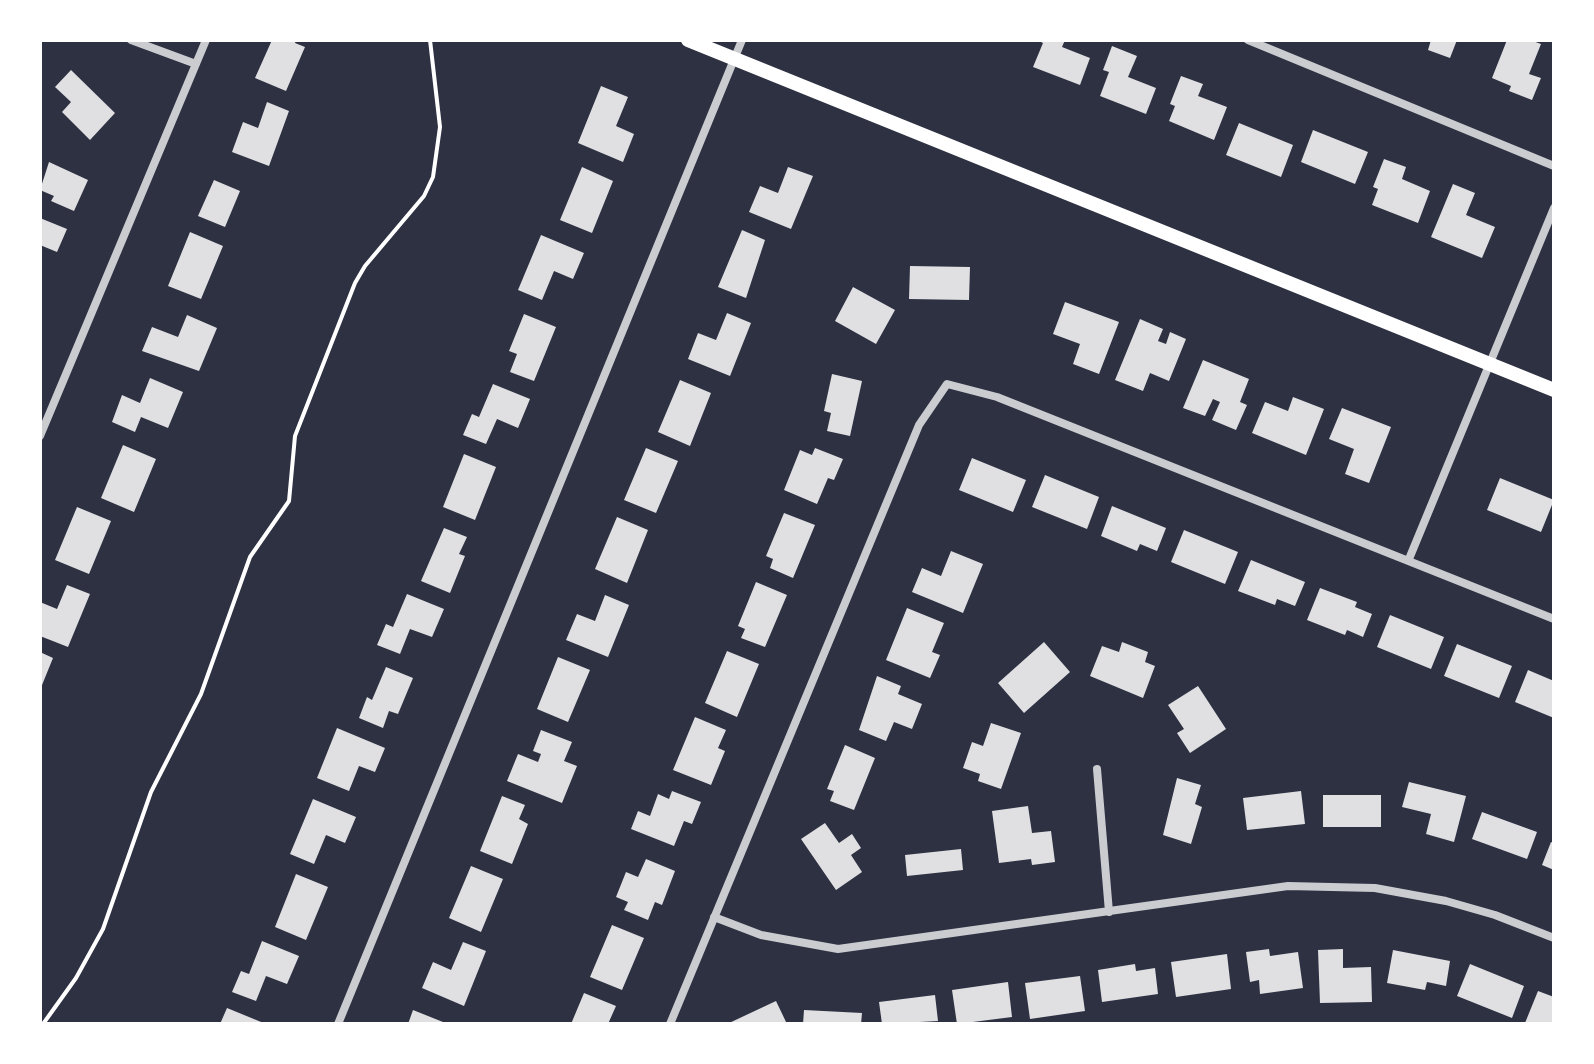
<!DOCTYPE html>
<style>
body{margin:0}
#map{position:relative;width:1594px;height:1064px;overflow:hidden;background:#2d3142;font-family:"Titillium Web",sans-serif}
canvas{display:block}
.frame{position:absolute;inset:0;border:42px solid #fff;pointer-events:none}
</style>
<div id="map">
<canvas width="1594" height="1064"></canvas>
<div class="frame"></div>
</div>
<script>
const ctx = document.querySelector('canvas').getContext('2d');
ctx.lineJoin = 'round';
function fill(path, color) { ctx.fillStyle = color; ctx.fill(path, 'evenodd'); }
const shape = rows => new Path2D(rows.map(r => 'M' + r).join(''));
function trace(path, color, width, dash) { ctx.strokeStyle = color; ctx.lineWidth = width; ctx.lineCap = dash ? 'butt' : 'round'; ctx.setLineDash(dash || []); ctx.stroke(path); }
fill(shape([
 [272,40,296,40,295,43,305,47,286,91,255,78],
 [1037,40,1065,40,1062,47,1090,58,1080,85,1033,67,1043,43],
 [1431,40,1457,40,1450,58,1428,50],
 [1507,40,1530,40,1541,44,1529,74,1541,78,1532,100,1509,91,1511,86,1492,78],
 [1112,46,1137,56,1128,77,1156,88,1146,114,1100,96,1109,72,1103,70],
 [71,70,115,113,90,140,62,112,71,102,55,87],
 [1181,76,1203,84,1198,96,1227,107,1214,140,1169,121,1175,106,1170,104],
 [601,86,628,97,616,126,634,134,623,162,578,143],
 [267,102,289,111,269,166,232,152,243,122,258,128],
 [1239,123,1293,145,1281,177,1226,155],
 [1313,130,1368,152,1355,184,1301,162],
 [1384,159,1406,167,1402,179,1430,191,1418,223,1372,205,1378,189,1373,187],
 [49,162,88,180,74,211,51,201,54,196,40,190],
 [582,167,613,181,592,233,560,220],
 [788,167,813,176,791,229,749,212,760,186,778,193],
 [214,180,240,191,225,227,198,216],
 [1453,184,1475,193,1466,215,1495,227,1482,258,1431,237],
 [40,218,67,229,57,252,40,245],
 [742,230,765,240,746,298,718,287],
 [190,232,223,246,201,299,168,286],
 [541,235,584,253,573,279,554,271,542,300,518,290],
 [910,266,970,267,969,300,909,299],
 [853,287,895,310,876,344,835,321],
 [1065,302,1119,322,1099,374,1073,364,1080,344,1053,334],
 [727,313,751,323,730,376,688,359,698,333,716,340],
 [524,314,556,327,534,381,510,372,517,354,509,351],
 [187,315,217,328,199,371,142,351,152,327,178,337],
 [1140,319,1163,329,1158,341,1166,344,1170,332,1186,339,1169,381,1150,373,1143,391,1115,380],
 [1203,360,1249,379,1240,402,1247,405,1236,430,1212,420,1220,402,1213,399,1205,416,1183,408],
 [832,374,862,381,850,436,827,431,831,413,824,411],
 [150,378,183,392,168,428,141,417,135,432,112,422,122,395,140,403],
 [680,380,711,393,690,446,658,432],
 [493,384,530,399,518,428,497,419,486,444,463,435,472,414,479,417],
 [1293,397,1324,409,1306,455,1252,433,1265,402,1288,411],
 [1342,408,1391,427,1369,483,1345,474,1354,449,1329,439],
 [123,445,156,459,134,512,101,498],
 [646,448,678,461,656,513,624,500],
 [815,448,843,459,834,480,828,478,817,504,784,490,800,450,812,455],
 [464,454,496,467,475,520,443,507],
 [972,458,1026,480,1013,512,959,490],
 [1045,475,1099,497,1087,529,1032,507],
 [1500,478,1554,500,1541,532,1487,510],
 [1112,506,1166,528,1157,551,1140,544,1137,551,1101,536],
 [77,507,111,521,89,574,55,560],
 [784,513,815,525,793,578,770,568,773,559,766,556],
 [617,517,648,530,627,583,595,569],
 [444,528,467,537,459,554,465,556,450,593,421,581],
 [1184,530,1238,552,1225,584,1171,562],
 [951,551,983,564,963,613,912,592,922,568,941,576],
 [1251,560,1305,582,1295,606,1277,599,1275,605,1238,591],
 [756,582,787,595,765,647,741,638,745,629,738,626],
 [67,585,90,594,68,647,40,636,40,602,57,609],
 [1320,588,1357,602,1355,607,1372,614,1363,637,1347,630,1345,635,1307,620],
 [407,594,444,609,432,637,410,629,400,654,377,645,386,624,393,627],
 [605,595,629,605,608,657,566,640,577,614,595,621],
 [907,608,944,623,932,652,940,655,930,678,886,660],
 [1390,615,1444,637,1431,669,1377,647],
 [1044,642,1070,672,1024,713,998,683],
 [1122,642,1148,652,1145,662,1155,666,1143,698,1090,676,1102,646,1119,652],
 [1457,644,1512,666,1499,698,1444,676],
 [727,651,759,664,737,717,705,703],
 [40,652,53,658,40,690],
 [558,657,590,670,568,722,537,709],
 [386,667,413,678,398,714,389,711,383,728,359,718,367,697,372,700],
 [1528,670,1554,681,1554,718,1515,702],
 [877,676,901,686,898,694,922,704,912,729,894,722,886,741,859,730],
 [1198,686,1226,729,1190,753,1177,733,1184,729,1168,705],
 [695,717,726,730,718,748,725,751,711,785,673,770],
 [991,723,1021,733,1001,789,978,781,980,774,963,768,972,742,983,746],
 [337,728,385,748,375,772,359,766,349,791,317,778],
 [541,730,572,742,564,761,577,766,562,803,507,781,518,754,538,762,541,754,533,751],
 [845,745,875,758,854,810,830,801,834,791,827,789],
 [1177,778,1201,785,1195,804,1202,807,1191,844,1163,835],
 [1409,782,1466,796,1454,842,1426,834,1431,814,1402,807],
 [672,791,701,802,692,824,684,821,674,846,631,829,638,811,650,816,658,794,669,799],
 [1301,791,1305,824,1247,830,1243,798],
 [1323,795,1381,795,1381,827,1323,827],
 [502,796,525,805,519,819,528,824,512,864,480,851],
 [313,799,356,817,345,843,326,835,314,864,290,854],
 [1028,806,1032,833,1051,831,1055,862,1032,865,1031,859,999,863,992,811],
 [1482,812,1537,832,1527,859,1472,839],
 [825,823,839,843,852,834,861,848,851,855,862,872,836,890,801,839],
 [1551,842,1554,843,1554,870,1542,865],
 [961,849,963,870,907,876,905,855],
 [646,859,675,871,662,905,655,902,648,920,624,910,628,902,616,897,626,872,638,877],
 [471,866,503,879,481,932,449,918],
 [296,874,328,887,306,940,275,927],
 [612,925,644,938,622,990,590,977],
 [262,941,299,956,287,984,266,976,256,1001,232,992,241,971,249,974],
 [463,942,486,951,464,1006,422,988,433,962,451,970],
 [1269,949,1270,956,1298,952,1303,988,1260,994,1259,980,1250,982,1246,952],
 [1343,949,1343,968,1371,967,1372,1002,1320,1003,1318,950],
 [1393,950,1450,961,1446,986,1427,982,1425,990,1387,983],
 [1227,954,1231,989,1176,997,1171,962],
 [1135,964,1136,971,1155,968,1158,994,1102,1002,1098,970],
 [1470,964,1524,986,1512,1018,1457,996],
 [1080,976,1085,1011,1030,1019,1025,983],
 [1008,982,1012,1017,957,1024,952,990],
 [1538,991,1554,997,1554,1024,1525,1023],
 [584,993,616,1006,608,1024,571,1024],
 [935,995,938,1021,882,1024,879,1002],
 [776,1001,787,1024,727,1024],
 [227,1008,266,1024,220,1024],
 [413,1010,448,1024,408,1024],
 [804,1010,862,1013,861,1024,803,1024]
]), '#e0e0e3');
trace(shape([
 [43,1024,76,978,103,929,151,792,201,694,250,557,289,501,295,436,355,283,365,266,424,196,433,177,440,127,430,40]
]), '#fff', 4);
trace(shape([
 [131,40,196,64],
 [1248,40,1554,166],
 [40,436,206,40],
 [1409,559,1554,208],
 [1097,769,1109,912],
 [714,917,761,935,838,949,1288,886,1375,888,1446,901,1495,915,1554,938],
 [338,1024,742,40],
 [670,1024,919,425,947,384,997,397,1554,619]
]), '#caccd0', 8);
trace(shape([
 [688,40,1554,390]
]), '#fff', 14);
</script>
